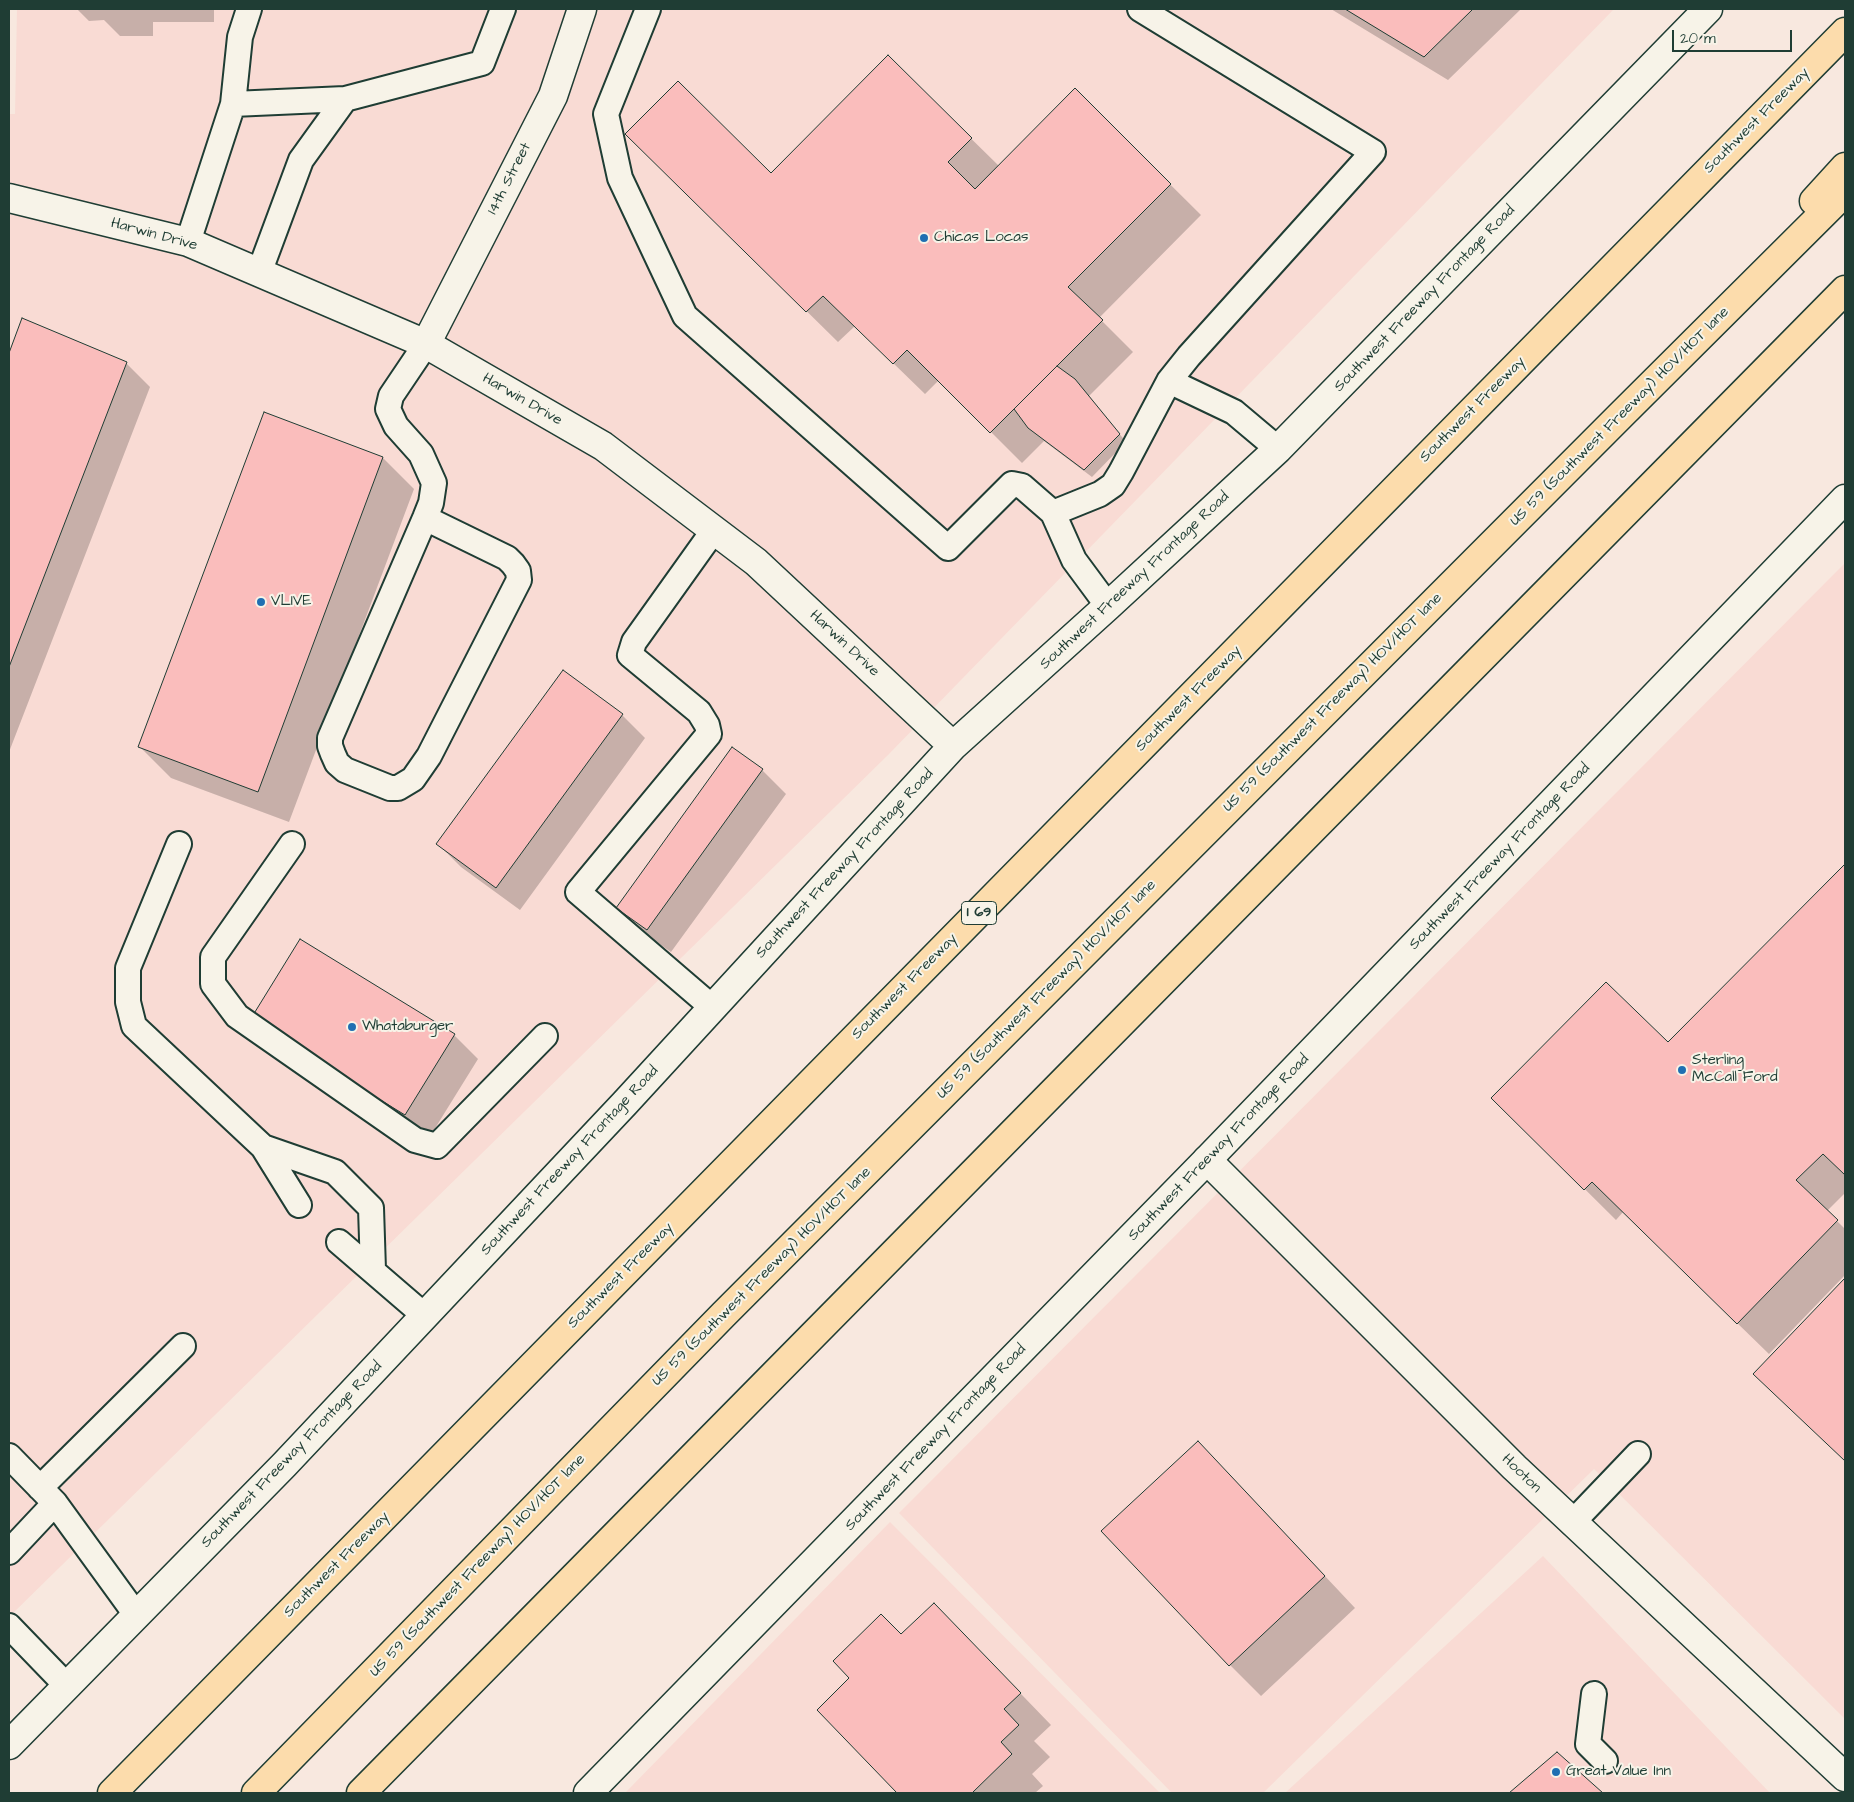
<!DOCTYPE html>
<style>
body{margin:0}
#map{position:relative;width:1854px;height:1802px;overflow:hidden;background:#f8e8df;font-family:"Architects Daughter",sans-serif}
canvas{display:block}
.frame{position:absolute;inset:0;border:10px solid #1f3d34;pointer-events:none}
.scale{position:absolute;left:1672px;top:30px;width:120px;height:22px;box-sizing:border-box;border:2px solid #1f3d34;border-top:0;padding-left:6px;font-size:15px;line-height:18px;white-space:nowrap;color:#1f3d34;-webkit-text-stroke:4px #f7f3e8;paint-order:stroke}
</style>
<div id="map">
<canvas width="1854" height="1802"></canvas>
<div class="frame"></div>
<div class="scale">20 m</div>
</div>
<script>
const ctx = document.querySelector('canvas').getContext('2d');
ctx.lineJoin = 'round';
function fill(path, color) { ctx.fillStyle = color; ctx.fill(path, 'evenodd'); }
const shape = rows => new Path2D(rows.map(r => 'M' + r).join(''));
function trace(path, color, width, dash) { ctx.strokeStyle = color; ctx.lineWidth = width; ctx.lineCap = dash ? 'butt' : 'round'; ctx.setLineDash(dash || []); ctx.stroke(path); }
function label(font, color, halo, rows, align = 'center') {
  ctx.font = font + ' "Architects Daughter",sans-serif'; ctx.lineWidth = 4; ctx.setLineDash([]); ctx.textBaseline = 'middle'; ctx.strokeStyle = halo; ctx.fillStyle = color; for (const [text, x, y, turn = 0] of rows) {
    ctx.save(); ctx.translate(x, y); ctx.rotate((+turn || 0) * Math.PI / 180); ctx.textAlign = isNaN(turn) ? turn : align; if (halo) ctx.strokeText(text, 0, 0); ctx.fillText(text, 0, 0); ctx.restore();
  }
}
fill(shape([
 [17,9,1614,9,888,755,9,1617,9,114,15,114],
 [1845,563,1845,1719,1594,1469,1263,1793,1172,1793,899,1513],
 [890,1522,1160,1793,625,1793],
 [1543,1556,1770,1793,1285,1793]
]), '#f9dbd4');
fill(shape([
 [77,9,214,9,214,22,153,22,153,36,120,36,104,20,89,21],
 [1331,9,1521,9,1448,80],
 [888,57,999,166,1075,90,1201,215,1099,318,1133,352,1089,396,1126,442,1092,477,1044,441,1022,463,939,380,925,394,855,326,838,342,658,165,772,175],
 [23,320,126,363,150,387,9,752,9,356],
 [383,458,414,489,289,822,171,778,140,747],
 [622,715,645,738,520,910,461,867,437,843],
 [762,770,786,794,671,952,641,931,618,907],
 [1845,865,1845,1193,1827,1211,1845,1229,1845,1275,1769,1354,1623,1212,1616,1220,1493,1098,1668,1044],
 [454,1035,478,1059,429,1138,275,1043],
 [1845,1279,1845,1461,1755,1374],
 [1229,1474,1355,1608,1261,1696,1230,1665],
 [965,1636,1051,1725,1034,1741,1050,1757,1032,1774,1043,1786,1035,1793,899,1793,819,1710],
 [1557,1753,1601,1793,1510,1793]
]), '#0003');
const building = shape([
 [1345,9,1473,9,1424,57,1345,9],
 [888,55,972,138,948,162,975,189,1075,88,1171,184,1068,287,1103,320,990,433,907,350,893,364,823,296,806,312,625,134,678,81,771,173,888,55],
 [22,318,127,362,9,667,9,353,22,318],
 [1057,366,1075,379,1120,434,1084,470,1028,428,1014,409,1057,366],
 [264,412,383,457,258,792,138,747,264,412],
 [563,670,623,714,496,888,436,844,563,670],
 [732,747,763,769,647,930,616,908,732,747],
 [1845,864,1845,1175,1823,1154,1796,1180,1838,1220,1737,1324,1592,1182,1584,1190,1491,1098,1606,982,1668,1042,1845,864],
 [300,939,455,1034,405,1115,250,1020,300,939],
 [1845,1278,1845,1461,1753,1374,1845,1278],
 [1198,1441,1325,1576,1229,1666,1101,1531,1198,1441],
 [934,1603,1021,1693,1004,1709,1019,1725,1001,1742,1012,1754,972,1793,897,1793,817,1710,849,1678,833,1661,881,1614,901,1634,934,1603],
 [1557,1752,1603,1793,1509,1793,1557,1752]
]);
fill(building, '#fabdbc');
trace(building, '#1f3d34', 1);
const lane = shape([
 [648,9,606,114,620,178,685,316,948,548,1012,484,1022,486,1053,513,1100,494,1113,485,1121,472,1169,381,1189,356,1373,152,1140,9],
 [233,104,345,99,482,63,503,9],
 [188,242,233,104,240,37,249,9],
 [259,273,301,160,345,99],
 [1169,381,1234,412,1278,449],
 [1053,513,1074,560,1108,606],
 [425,518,507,558,513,564,518,571,519,580,429,756,413,779,398,788,390,788,345,770,337,763,333,754,330,746,330,738,425,518,431,503,434,483,421,454,396,426,388,409,391,396,426,344],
 [179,844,128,968,128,1002,134,1026,263,1147,299,1205],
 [292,844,213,957,213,984,237,1016,415,1140,437,1146,545,1036],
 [713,1008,578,892,709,734,707,725,699,712,630,655,634,642,714,530],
 [263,1147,335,1172,371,1208,373,1270],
 [339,1242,425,1316],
 [9,1456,55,1503,137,1616],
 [40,1488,183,1346],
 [1572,1523,1638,1454],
 [9,1552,55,1503],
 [9,1626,67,1686],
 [1594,1694,1588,1744,1605,1761]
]);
const street = shape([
 [426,344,553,96,582,9],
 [1207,1160,1514,1467,1845,1777]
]);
const secondary = shape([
 [9,198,188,242,426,344,603,446,756,562,953,746],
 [9,1745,284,1465,625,1103,953,746,1108,606,1278,449,1708,9],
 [588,1793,1207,1160,1845,499]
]);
const highway = shape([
 [1814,201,1845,167],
 [112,1793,1845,32],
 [256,1793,724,1314,1620,416,1845,192],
 [361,1793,1845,290]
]);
trace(lane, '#1f3d34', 28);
trace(street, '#1f3d34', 31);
trace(secondary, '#1f3d34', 31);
trace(highway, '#1f3d34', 31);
trace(lane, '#f7f3e8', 24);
trace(street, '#f7f3e8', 28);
trace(secondary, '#f7f3e8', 28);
trace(highway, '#fcdcac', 28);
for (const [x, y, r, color] of [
 [924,238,5,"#1f6fb2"],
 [261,602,5,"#1f6fb2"],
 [352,1027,5,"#1f6fb2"],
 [1682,1070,5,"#1f6fb2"],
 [1556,1772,5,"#1f6fb2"]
]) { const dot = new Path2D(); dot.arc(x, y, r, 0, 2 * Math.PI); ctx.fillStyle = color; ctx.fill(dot); trace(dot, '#f7f3e8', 2); }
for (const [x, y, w] of [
 [979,913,35]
]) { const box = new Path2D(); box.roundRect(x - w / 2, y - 11.5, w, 23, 4); ctx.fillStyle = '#f7f3e8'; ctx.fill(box); trace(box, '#1f3d34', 1); }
label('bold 14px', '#1f3d34', null, [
 ["I 69",979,913]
]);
label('15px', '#1f3d34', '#f7f3e8', [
 ["Southwest Freeway",1757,121,-45],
 ["14th Street",510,179,-63],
 ["Harwin Drive",154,235,15],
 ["Southwest Freeway Frontage Road",1425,299,-46],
 ["Harwin Drive",522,400,30],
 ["Southwest Freeway",1473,410,-45],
 ["US 59 (Southwest Freeway) HOV/HOT lane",1620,417,-45],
 ["Southwest Freeway Frontage Road",1135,581,-43],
 ["Harwin Drive",844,644,43],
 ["Southwest Freeway",1189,699,-45],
 ["US 59 (Southwest Freeway) HOV/HOT lane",1333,703,-45],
 ["Southwest Freeway Frontage Road",1500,857,-46],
 ["Southwest Freeway Frontage Road",845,864,-47],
 ["Southwest Freeway",905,987,-45],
 ["US 59 (Southwest Freeway) HOV/HOT lane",1047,990,-45],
 ["Southwest Freeway Frontage Road",1219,1148,-46],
 ["Southwest Freeway Frontage Road",570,1161,-47],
 ["Southwest Freeway",621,1276,-45],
 ["US 59 (Southwest Freeway) HOV/HOT lane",762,1277,-45],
 ["Southwest Freeway Frontage Road",936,1438,-46],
 ["Southwest Freeway Frontage Road",292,1455,-46],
 ["Hooton",1521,1474,44],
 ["Southwest Freeway",337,1565,-45],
 ["US 59 (Southwest Freeway) HOV/HOT lane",478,1566,-46]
]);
label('15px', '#1f3d34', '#f7f3e8', [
 ["Chicas Locas",934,238],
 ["VLIVE",271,602],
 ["Whataburger",362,1027],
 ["Sterling",1692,1061],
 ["McCall Ford",1692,1078],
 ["Great Value Inn",1566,1772]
], 'left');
</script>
